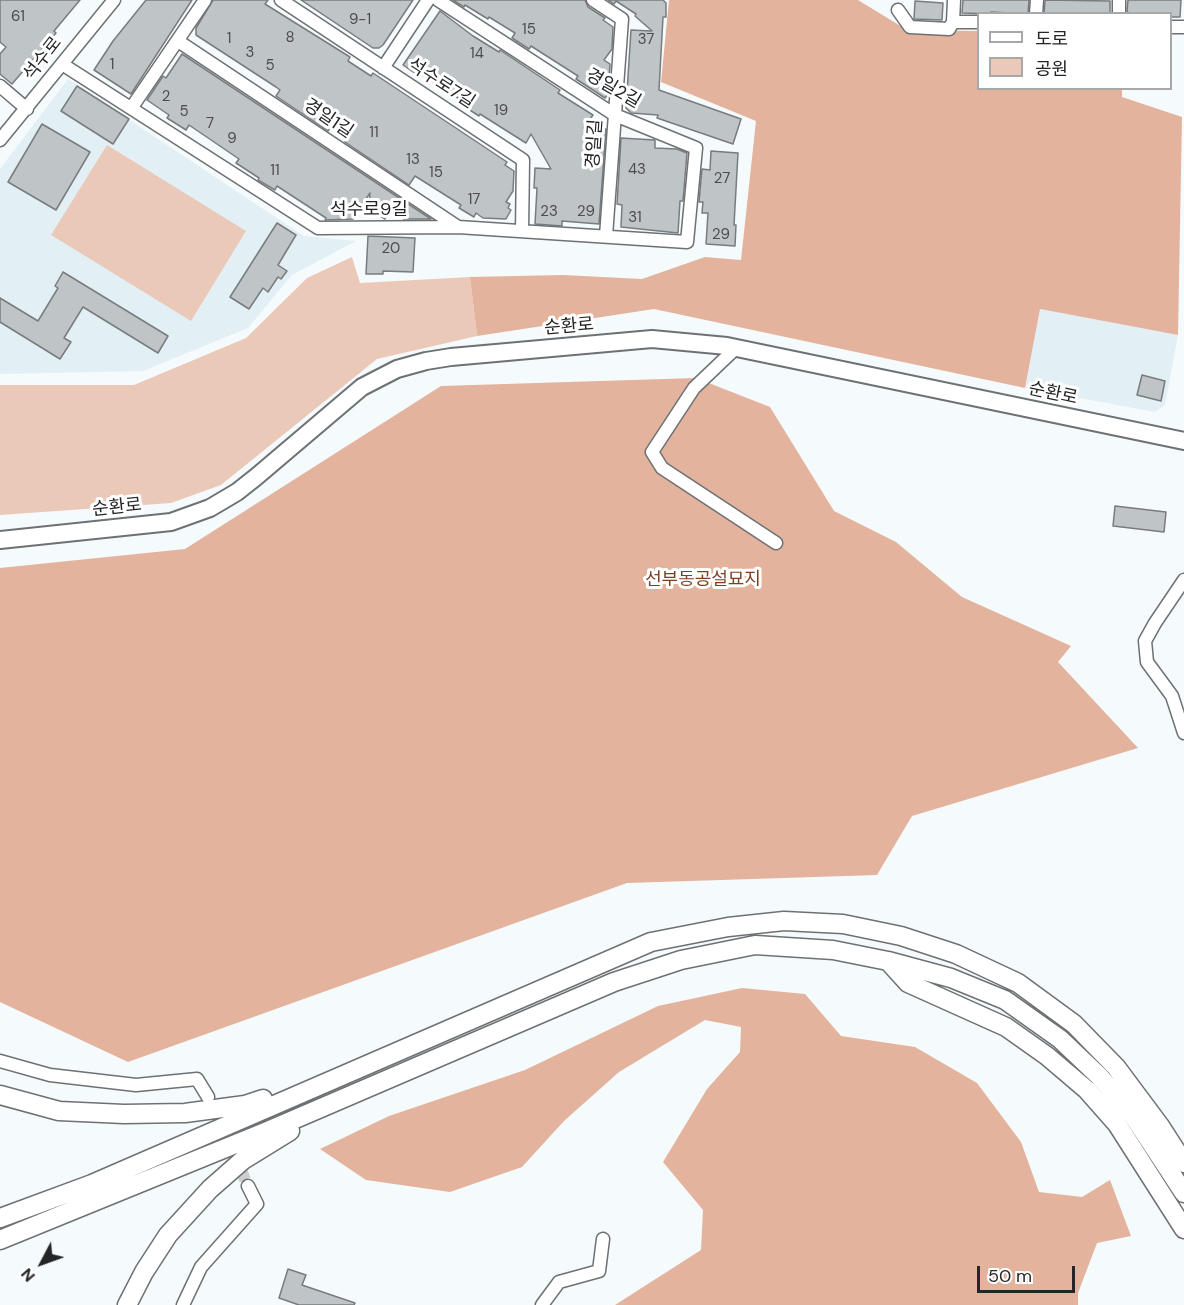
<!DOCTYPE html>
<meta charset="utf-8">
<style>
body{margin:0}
#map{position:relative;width:1184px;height:1305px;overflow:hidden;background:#f5fafc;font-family:"DM Sans","Noto Sans KR",sans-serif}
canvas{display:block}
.legend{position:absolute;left:977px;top:12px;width:195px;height:78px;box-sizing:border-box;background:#fff;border:2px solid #a7a8a8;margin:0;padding:8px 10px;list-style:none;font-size:18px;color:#242526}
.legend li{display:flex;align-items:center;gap:12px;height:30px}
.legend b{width:30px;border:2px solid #a7a8a8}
.north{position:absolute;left:12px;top:1233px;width:60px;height:60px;-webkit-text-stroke:4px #fff;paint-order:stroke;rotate:229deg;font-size:16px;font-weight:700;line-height:24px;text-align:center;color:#242526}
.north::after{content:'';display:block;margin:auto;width:21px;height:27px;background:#242526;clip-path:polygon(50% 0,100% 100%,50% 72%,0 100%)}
.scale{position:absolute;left:977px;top:1266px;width:98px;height:27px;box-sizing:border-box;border:3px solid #242526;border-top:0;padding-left:8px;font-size:18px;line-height:21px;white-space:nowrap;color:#242526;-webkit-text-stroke:4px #fff;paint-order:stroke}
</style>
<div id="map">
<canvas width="1184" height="1305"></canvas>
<ul class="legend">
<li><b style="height:8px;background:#fff"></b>도로</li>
<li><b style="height:16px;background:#ebc9b9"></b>공원</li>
</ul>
<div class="north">N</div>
<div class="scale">50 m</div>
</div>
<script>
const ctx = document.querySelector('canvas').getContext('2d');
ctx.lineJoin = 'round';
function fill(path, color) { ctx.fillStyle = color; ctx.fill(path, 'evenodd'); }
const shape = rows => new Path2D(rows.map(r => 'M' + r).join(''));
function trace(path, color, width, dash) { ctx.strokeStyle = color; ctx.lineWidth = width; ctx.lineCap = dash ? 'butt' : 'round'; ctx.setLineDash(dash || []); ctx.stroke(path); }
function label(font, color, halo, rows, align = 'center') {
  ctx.font = font + ' "DM Sans","Noto Sans KR",sans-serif'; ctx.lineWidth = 6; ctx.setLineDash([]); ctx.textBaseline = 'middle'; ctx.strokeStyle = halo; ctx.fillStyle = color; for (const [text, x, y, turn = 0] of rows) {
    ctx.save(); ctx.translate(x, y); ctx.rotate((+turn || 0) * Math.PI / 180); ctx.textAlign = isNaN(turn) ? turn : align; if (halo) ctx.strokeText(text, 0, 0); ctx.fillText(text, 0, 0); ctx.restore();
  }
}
fill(shape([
 [68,79,304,236,356,241,292,275,248,328,143,371,0,374,0,169],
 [1040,309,1178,335,1165,405,1155,412,1025,388]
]), '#e2f0f6');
fill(shape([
 [107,145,246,231,191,321,51,235],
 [352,257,360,283,470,277,477,336,377,359,221,485,171,503,0,515,0,385,134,385,246,338,307,278]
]), '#ebc9b9');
fill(shape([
 [669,0,858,0,907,30,978,31,978,88,1122,89,1122,97,1182,117,1178,335,1040,309,1025,388,654,309,477,336,470,277,563,275,642,279,705,257,741,260,756,121,661,82],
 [696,378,770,407,834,511,896,542,962,597,1071,646,1058,662,1138,748,912,816,877,875,627,883,128,1062,0,1002,0,568,185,549,441,386],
 [742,988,805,994,841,1036,915,1047,977,1083,1021,1142,1039,1192,1082,1197,1110,1180,1131,1236,1097,1243,1078,1293,1078,1305,615,1305,701,1250,703,1210,663,1162,707,1089,740,1052,741,1027,705,1020,619,1072,564,1121,522,1167,450,1192,366,1180,320,1149,389,1116,525,1070,658,1006]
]), '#e3b39d');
const building = shape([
 [0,0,80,0,54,31,56,33,12,84,0,74,0,54,6,47,0,42,0,0],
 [146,0,192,0,131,94,94,70,113,41,146,0],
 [213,0,268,0,265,4,350,57,348,61,371,76,373,73,507,162,505,165,514,171,513,191,506,202,510,204,508,208,511,210,506,219,483,218,476,213,474,217,459,208,461,205,415,176,409,185,345,142,350,134,333,123,328,131,276,96,280,90,276,87,196,35,196,28,213,0],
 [301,0,413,0,383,45,379,48,373,48,301,0],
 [453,0,585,0,588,7,605,18,603,20,613,27,612,49,604,60,610,64,608,94,605,98,576,79,578,76,531,46,529,49,512,38,515,33,489,17,488,19,465,5,464,7,453,0],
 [608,0,663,0,666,3,666,17,663,17,659,90,741,119,733,144,657,118,658,115,631,113,626,108,631,30,652,31,635,16,636,14,616,1,614,4,608,0],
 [963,0,1029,0,1028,14,991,12,991,14,962,13,963,0],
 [1045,0,1110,1,1110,14,1044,14,1045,0],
 [1128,0,1181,0,1180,17,1170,17,1170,14,1129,14,1127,11,1128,0],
 [915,1,943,3,942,20,914,19,915,1],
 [440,11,473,36,499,52,500,50,560,90,558,93,593,115,584,128,606,129,599,224,562,221,562,226,535,224,537,188,534,188,535,168,551,169,531,134,526,143,480,114,479,116,462,105,464,102,420,73,419,76,403,65,440,11],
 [182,54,431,219,404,219,390,210,385,219,369,209,370,193,353,219,325,220,326,218,277,186,275,190,258,180,259,178,236,163,239,159,189,125,186,130,167,118,169,115,147,100,163,76,166,78,182,54],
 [77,86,129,119,113,144,61,111,77,86],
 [42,124,90,152,56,210,8,182,42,124],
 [621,138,655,140,655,148,677,149,687,153,683,201,680,201,678,233,621,227,622,205,617,204,621,138],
 [711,151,738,153,734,225,736,225,735,246,706,244,708,213,702,213,703,202,699,202,702,169,710,170,711,151],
 [277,223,296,235,278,265,287,271,281,279,278,277,268,292,263,288,249,309,230,297,277,223],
 [368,236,415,238,413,272,383,271,383,274,366,274,368,236],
 [63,272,168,336,158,353,83,307,64,338,71,342,60,359,0,322,0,298,38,321,58,288,55,286,63,272],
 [1142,375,1165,381,1161,401,1137,395,1142,375],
 [1115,506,1166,512,1164,532,1113,526,1115,506],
 [288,1269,306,1275,302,1285,355,1303,354,1305,299,1305,279,1298,288,1269]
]);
fill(building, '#bfc4c6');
trace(building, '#787c7e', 1.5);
trace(shape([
 [211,1103,248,1186]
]), '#cbcfd1', 12, [12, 6]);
const minor = shape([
 [281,0,523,160,522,231],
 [593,0,622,19,606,236],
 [898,10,910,27,949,29,953,22],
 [1036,14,1037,0],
 [1119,14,1119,0],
 [953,22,978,22],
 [953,22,954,0],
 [1170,27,1184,27],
 [178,41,458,227],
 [62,64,318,228,458,227,687,242,696,148,615,115,438,0],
 [383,68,428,0],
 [0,86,27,109],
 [132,107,205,0],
 [0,140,114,0],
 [736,348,694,388,652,452,662,468,776,543],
 [1184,580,1155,623,1145,641,1147,662,1172,696,1184,733],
 [0,1061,50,1075,136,1085,197,1079,208,1097],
 [183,1305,201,1267,257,1204,248,1186],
 [542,1305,559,1282,599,1271,603,1239]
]);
const major = shape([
 [0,540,171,522,210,508,237,492,256,477,362,387,397,369,426,361,451,357,652,339,727,346,1184,441]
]);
const highway = shape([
 [888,961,908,983,1006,1027,1047,1056,1087,1090,1117,1124,1184,1229],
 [0,1095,59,1111,124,1114,185,1113,245,1105,263,1099],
 [0,1218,92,1184,651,942,728,927,784,921,843,924,901,936,956,954,1018,983,1074,1024,1116,1067,1160,1126,1184,1163],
 [0,1240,265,1132,614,982,681,960,755,945,833,950,888,961,951,978,1005,1000,1060,1039,1099,1076,1132,1114,1184,1193],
 [127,1305,144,1272,168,1235,210,1189,243,1160,290,1131]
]);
trace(minor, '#6d7173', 15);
trace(major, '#6d7173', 20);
trace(highway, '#6d7173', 21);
trace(minor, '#fff', 12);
trace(major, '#fff', 16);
trace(highway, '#fff', 18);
label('15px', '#4b4d4e', null, [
 ["61",18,17],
 ["9-1",360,20],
 ["15",529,30],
 ["8",290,38],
 ["1",229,39],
 ["37",646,40],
 ["3",250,53],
 ["14",477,54],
 ["1",112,65],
 ["5",270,66],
 ["2",166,97],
 ["19",501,111],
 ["5",184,112],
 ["7",210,124],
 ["11",374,133],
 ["9",232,139],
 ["13",413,160],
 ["43",637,170],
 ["11",275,171],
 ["15",436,173],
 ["27",722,179],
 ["17",474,200],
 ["23",549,212],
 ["29",586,212],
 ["31",635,218],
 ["29",721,235],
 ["20",391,249]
]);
label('18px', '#242526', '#fff', [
 ["석수로",43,59,-52],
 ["석수로7길",441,84,33],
 ["경일2길",613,89,30],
 ["경일1길",328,119,34],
 ["경일길",595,144,-86],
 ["석수로9길",369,210],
 ["순환로",569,327,-5],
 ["순환로",1053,394,12],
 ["순환로",117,508,-6]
]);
label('18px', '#7c4122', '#fff', [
 ["선부동공설묘지",703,580]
]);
</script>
